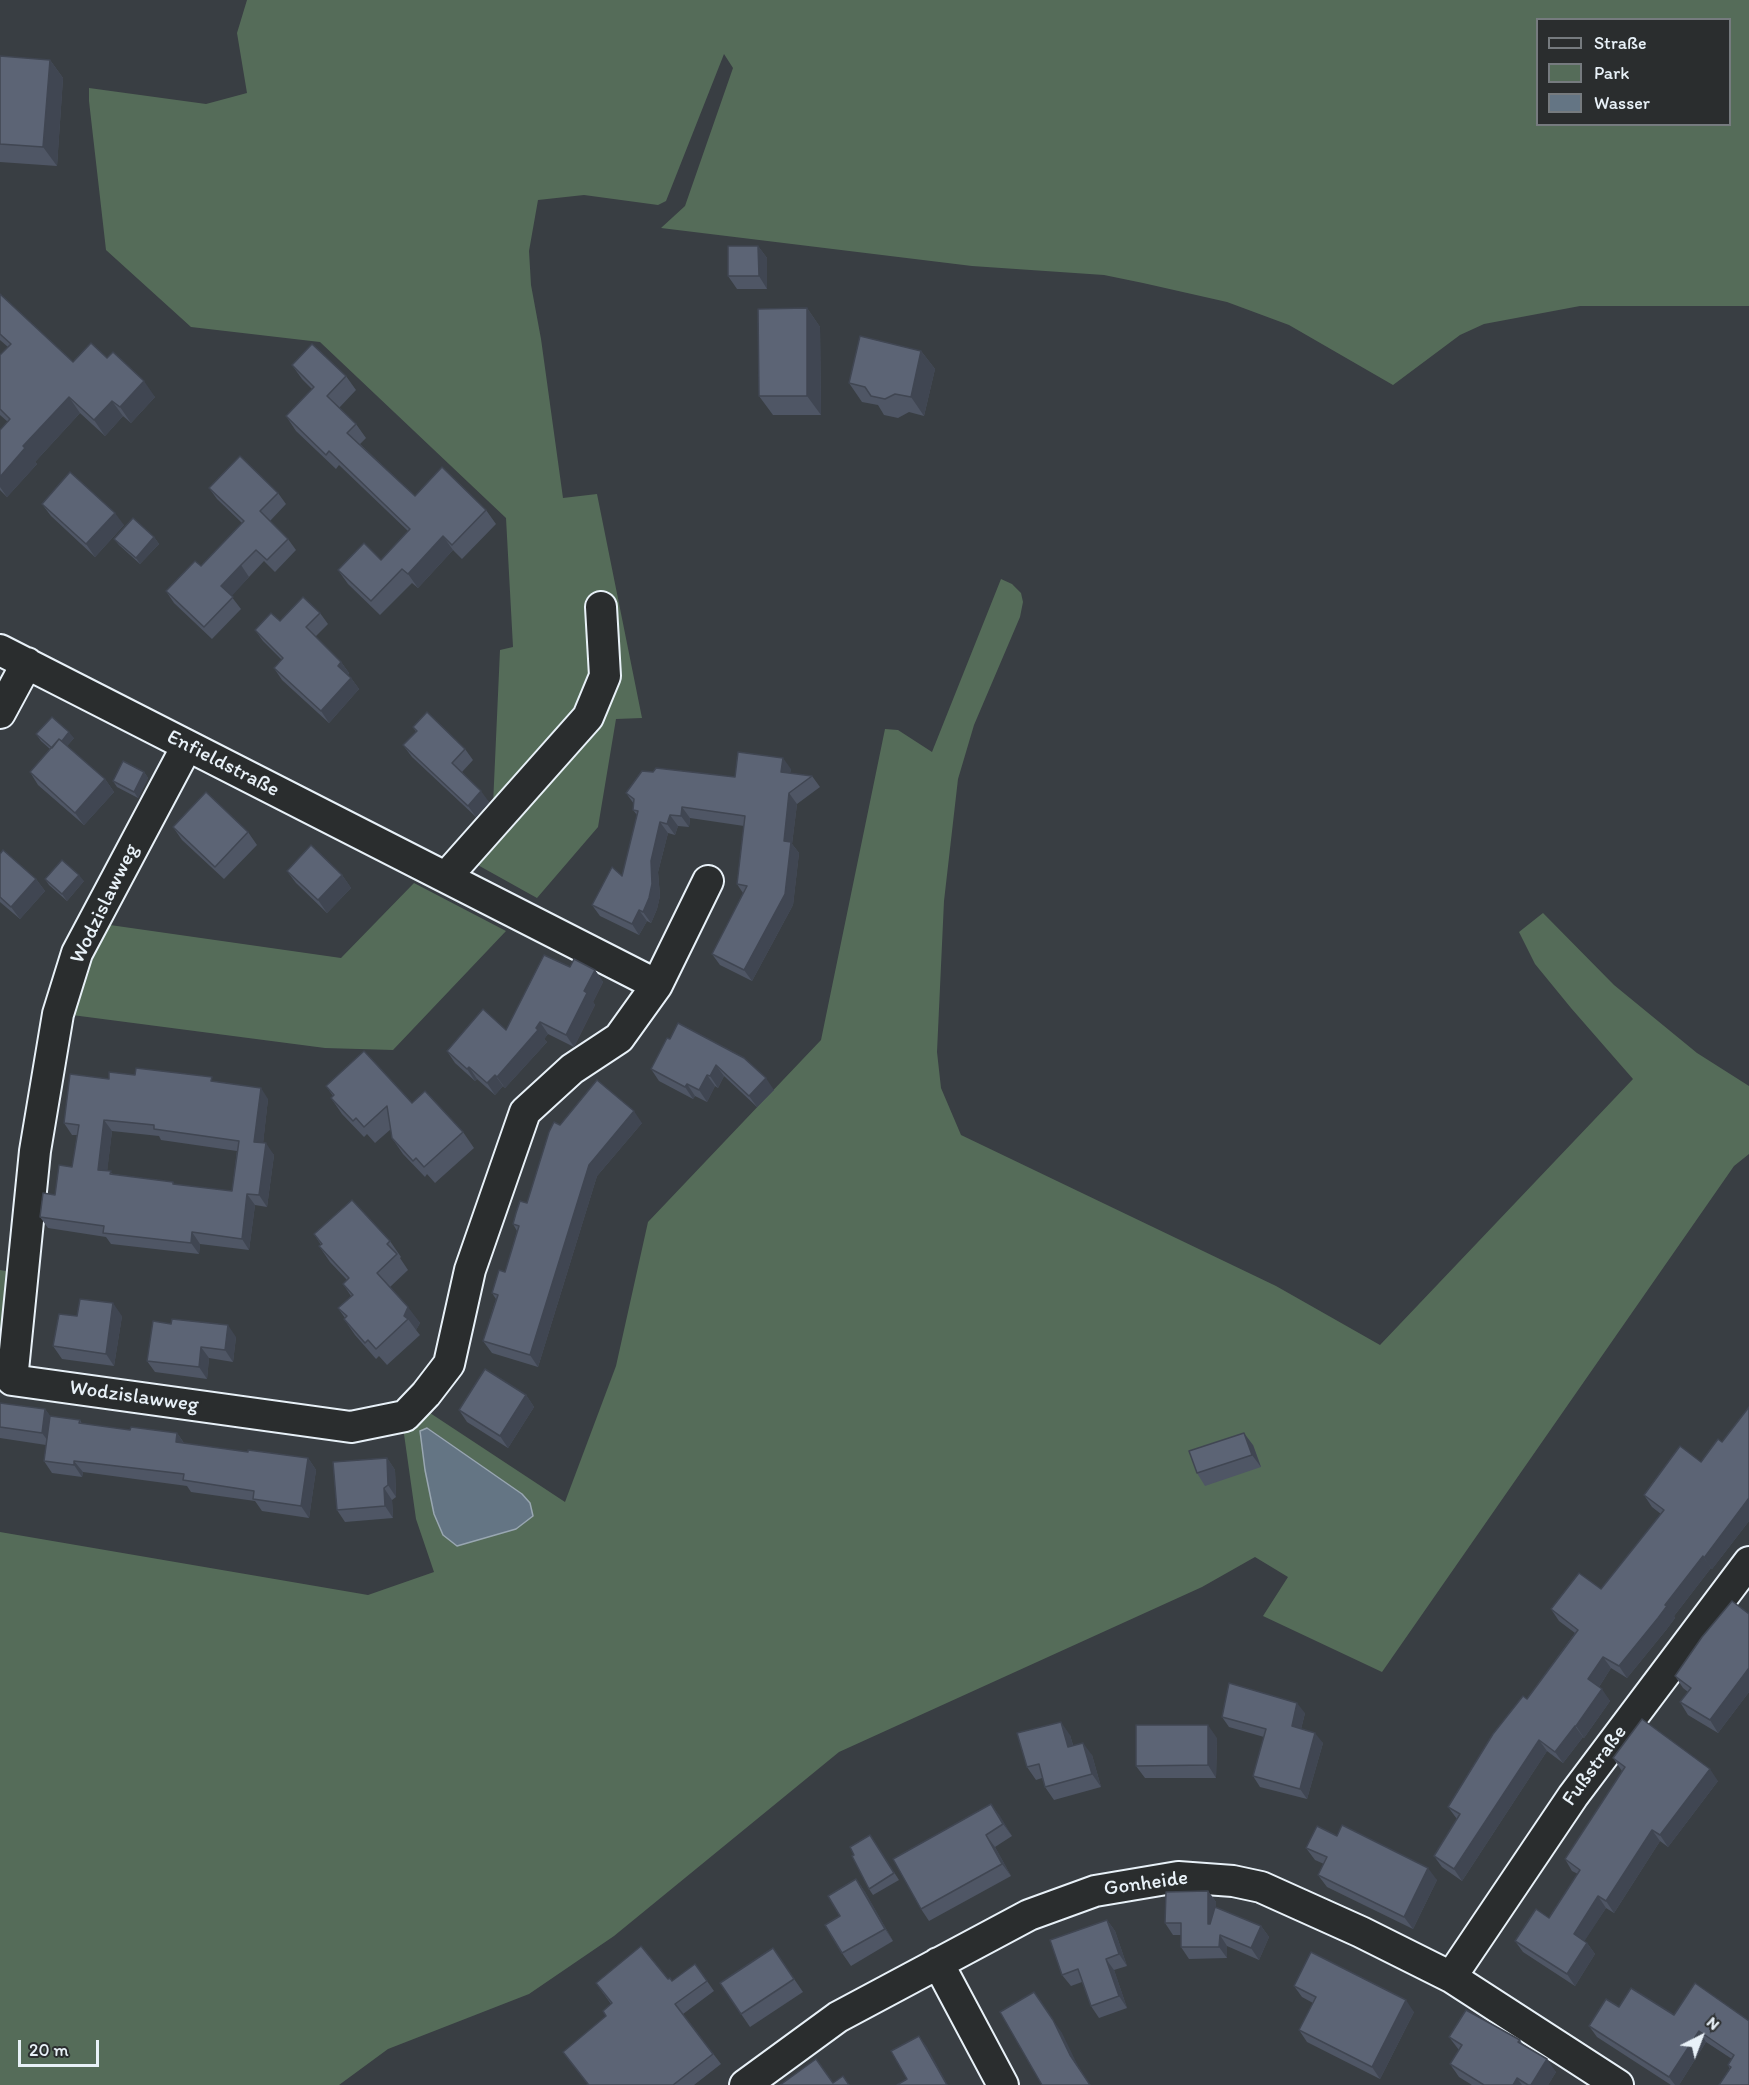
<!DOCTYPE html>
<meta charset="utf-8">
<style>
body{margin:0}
#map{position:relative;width:1749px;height:2085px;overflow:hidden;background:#393e43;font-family:Itim,sans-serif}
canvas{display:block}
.legend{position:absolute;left:1536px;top:18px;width:195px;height:108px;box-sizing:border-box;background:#2a2d2e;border:2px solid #767b7f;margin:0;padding:8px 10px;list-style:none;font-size:18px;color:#e8f1f8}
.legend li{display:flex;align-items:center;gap:12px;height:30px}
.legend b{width:30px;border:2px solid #767b7f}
.north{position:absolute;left:1671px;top:2007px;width:60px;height:60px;-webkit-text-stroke:4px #2a2d2e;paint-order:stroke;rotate:42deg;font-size:16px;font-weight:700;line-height:24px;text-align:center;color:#e8f1f8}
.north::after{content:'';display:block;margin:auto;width:21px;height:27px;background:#e8f1f8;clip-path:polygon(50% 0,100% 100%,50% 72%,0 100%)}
.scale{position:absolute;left:18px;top:2040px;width:81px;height:27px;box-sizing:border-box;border:3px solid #e8f1f8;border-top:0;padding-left:8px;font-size:18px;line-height:21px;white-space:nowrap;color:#e8f1f8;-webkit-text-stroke:4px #2a2d2e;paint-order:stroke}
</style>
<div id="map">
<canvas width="1749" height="2085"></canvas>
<ul class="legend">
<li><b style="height:8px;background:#2a2d2e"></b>Straße</li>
<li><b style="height:16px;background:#556c59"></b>Park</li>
<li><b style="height:16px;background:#647584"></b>Wasser</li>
</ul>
<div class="north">N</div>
<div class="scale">20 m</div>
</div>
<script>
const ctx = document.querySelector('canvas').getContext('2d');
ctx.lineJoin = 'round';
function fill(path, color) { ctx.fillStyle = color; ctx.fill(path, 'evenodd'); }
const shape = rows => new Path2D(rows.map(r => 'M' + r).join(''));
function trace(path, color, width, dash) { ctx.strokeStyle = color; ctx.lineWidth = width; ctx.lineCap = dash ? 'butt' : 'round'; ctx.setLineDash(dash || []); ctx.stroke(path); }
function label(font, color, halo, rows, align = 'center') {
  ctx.font = font + ' Itim,sans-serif'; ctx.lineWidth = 5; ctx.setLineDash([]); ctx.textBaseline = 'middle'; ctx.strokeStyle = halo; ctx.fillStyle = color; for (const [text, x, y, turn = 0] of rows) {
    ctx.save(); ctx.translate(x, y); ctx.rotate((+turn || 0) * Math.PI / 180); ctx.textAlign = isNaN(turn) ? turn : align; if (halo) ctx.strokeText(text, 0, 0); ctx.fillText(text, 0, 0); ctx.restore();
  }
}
fill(shape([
 [247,0,1749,0,1749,306,1580,306,1484,324,1460,335,1393,385,1289,325,1227,302,1143,283,1104,275,972,266,661,228,685,206,733,68,724,54,666,201,658,205,584,195,538,200,529,251,531,285,541,339,563,498,597,494,642,718,616,719,598,827,537,898,449,849,493,805,500,650,513,647,506,518,320,342,191,327,106,250,89,101,89,88,206,104,247,93,237,33],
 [1538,20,1730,20,1730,124,1538,124],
 [1001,579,1012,584,1021,593,1023,602,1020,617,974,725,958,779,944,901,937,1052,941,1088,961,1135,1276,1286,1380,1345,1633,1079,1571,1008,1535,964,1519,932,1543,913,1614,985,1697,1053,1749,1086,1749,1154,1734,1166,1382,1672,1263,1616,1288,1577,1255,1557,1202,1587,839,1752,614,1936,529,1994,388,2049,339,2085,0,2085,0,1532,368,1595,434,1572,416,1519,403,1427,427,1411,565,1502,616,1366,648,1222,821,1040,885,729,898,730,932,752],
 [428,1428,522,1494,530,1503,434,1514,420,1431],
 [414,883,506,931,393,1050,325,1048,72,1015,74,1004,103,924,341,958],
 [0,1270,12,1272,0,1358]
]), '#556c59');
const water = shape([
 [427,1428,522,1494,530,1503,533,1516,516,1529,457,1546,443,1535,434,1514,425,1470,420,1431,427,1428]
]);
fill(water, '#647584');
trace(water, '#99a7b2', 1.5);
const minor = shape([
 [0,650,657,985],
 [0,713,27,663],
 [187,746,77,953,58,1014,35,1151,12,1380,351,1427,405,1416,426,1394,449,1364,470,1270,525,1112,572,1069,619,1038,657,985,708,881],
 [446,877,588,717,605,676,601,607],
 [938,1963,1003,2085],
 [1451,1977,1573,1796,1749,1562],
 [745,2085,838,2017,1029,1915,1095,1891,1178,1877,1233,1881,1261,1887,1361,1932,1451,1977,1618,2085]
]);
trace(minor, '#e8f1f8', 34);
trace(minor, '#2a2d2e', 30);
fill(shape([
 [0,56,50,60,63,78,57,166,0,162],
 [758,246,767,258,767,289,737,289,728,276],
 [0,294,73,362,107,358,155,397,131,423,123,416,105,436,80,413,35,462,37,464,7,497,0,490,0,430,8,422,0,415,0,355,8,347,0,340],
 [807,308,820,327,821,415,773,415,759,396],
 [921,351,935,369,924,416,909,412,898,418,884,415,878,405,862,402,849,383],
 [292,365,346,376,356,390,339,408,356,424,366,438,360,444,415,496,486,510,496,524,462,559,453,550,418,588,412,583,380,615,348,584,338,570,381,560,408,531,339,465,336,469,296,431,286,416,312,389,302,379],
 [209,488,278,493,286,504,270,521,288,539,296,550,275,572,264,561,249,577,231,596,241,609,212,639,174,603,166,591,201,566,242,523,217,499],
 [42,504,124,525,95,557,51,516],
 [154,537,159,544,140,564,119,545,114,539],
 [320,613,328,624,315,637,341,662,349,673,348,675,351,678,359,689,329,723,282,680,274,668,282,660,263,641,255,630,280,621],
 [413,727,465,749,473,760,462,772,489,802,476,817,412,757,403,745,416,732],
 [36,734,74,738,67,746,105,779,114,792,84,825,38,785,30,772,50,749,41,741],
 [791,769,790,773,812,776,820,787,797,804,792,844,799,853,793,905,752,981,720,965,712,954,743,893,737,884,744,826,690,818,689,827,678,826,675,835,668,833,658,872,660,896,657,909,651,923,647,921,639,935,600,916,592,905,622,876,637,815,633,810,634,804,626,793],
 [144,772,148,778,138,798,117,787,113,781],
 [173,827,248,832,257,845,224,879,182,840],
 [0,854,36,879,45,891,20,919,0,902],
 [287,871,342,875,351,888,327,913,296,883],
 [45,879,84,881,67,901,49,885],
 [570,967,595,970,603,982,593,1002,595,1005,574,1047,548,1034,544,1039,547,1042,505,1088,503,1086,495,1095,477,1079,475,1081,455,1063,447,1051,506,1030],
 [667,1038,774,1090,757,1107,724,1076,718,1088,715,1086,707,1102,695,1096,693,1099,659,1081,651,1069],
 [135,1075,215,1082,268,1099,263,1143,274,1155,267,1207,255,1205,249,1250,200,1244,199,1254,111,1244,106,1237,48,1228,40,1217,72,1167,77,1135,72,1135,64,1123,109,1079],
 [112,1131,159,1136,161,1140,237,1151,232,1191,175,1185,173,1182,113,1174,107,1171],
 [326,1086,412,1103,463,1132,474,1148,435,1183,427,1174,425,1177,403,1154,392,1138,391,1129,375,1143,367,1134,364,1137,342,1114,331,1098,333,1096],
 [642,1123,597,1176,538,1367,492,1353,483,1341,496,1299,492,1293,505,1272,517,1231,513,1224,527,1203,560,1125],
 [314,1234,390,1241,401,1257,400,1258,408,1270,390,1287,420,1323,416,1330,420,1335,387,1365,379,1356,376,1359,355,1335,344,1319,345,1318,338,1308,351,1296,343,1284,347,1280,330,1262,319,1246,321,1245],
 [77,1316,122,1316,114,1366,62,1359,53,1346],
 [236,1337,233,1362,209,1358,207,1379,155,1372,147,1361],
 [526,1395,534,1407,508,1448,467,1422,459,1410],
 [0,1403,45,1409,50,1416,80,1420,82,1424,130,1430,177,1433,184,1443,248,1452,308,1458,316,1470,309,1518,262,1511,255,1501,191,1492,187,1486,83,1472,82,1477,52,1473,44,1461,46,1445,0,1438],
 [1749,1407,1749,1521,1712,1569,1711,1568,1674,1616,1675,1618,1666,1630,1627,1678,1611,1668,1599,1687,1610,1701,1584,1738,1583,1737,1563,1763,1547,1751,1462,1881,1442,1867,1434,1856,1457,1819,1448,1807,1575,1633,1559,1621,1551,1609,1601,1589,1661,1514,1652,1507,1644,1495,1701,1462,1722,1442],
 [1253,1445,1261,1467,1205,1486,1197,1473],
 [387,1458,395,1470,396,1497,392,1500,393,1518,345,1522,337,1510],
 [1749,1614,1749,1692,1718,1733,1688,1715,1680,1702,1688,1692,1683,1688,1675,1676],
 [1305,1713,1301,1729,1323,1743,1307,1799,1260,1787,1253,1776,1264,1737,1229,1727,1222,1717],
 [1070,1735,1073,1745,1092,1755,1101,1787,1054,1800,1045,1787,1042,1778,1036,1780,1027,1767],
 [1217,1738,1216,1778,1145,1778,1136,1766],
 [1613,1758,1718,1781,1668,1847,1660,1841,1614,1913,1606,1908,1584,1941,1587,1943,1595,1954,1575,1986,1523,1952,1515,1941,1549,1918,1578,1874,1572,1871,1565,1859,1622,1771],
 [991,1804,1012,1836,995,1847,1011,1876,929,1921,921,1909],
 [870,1835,899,1880,873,1895,869,1889,854,1855],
 [1337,1836,1437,1880,1413,1929,1327,1887,1318,1875,1324,1864,1315,1860,1306,1848],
 [856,1879,865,1892,893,1941,851,1966,842,1953],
 [1208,1891,1216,1902,1216,1908,1261,1926,1269,1937,1259,1960,1227,1946,1227,1958,1189,1959,1181,1947,1181,1935,1173,1935,1165,1923],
 [1107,1920,1115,1931,1127,1966,1114,1970,1127,2008,1099,2018,1091,2006,1082,1982,1071,1986,1062,1975],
 [773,1948,803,1992,750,2027,720,1983],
 [695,1964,714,1991,683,2014,721,2064,694,2085,587,2085,588,2084,563,2052,606,2016,611,2004,596,1983,668,1979,672,1981],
 [1294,1986,1414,2012,1380,2079,1307,2042,1299,2030,1313,2003,1302,1997],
 [1619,2007,1674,2015,1749,2021,1730,2069,1728,2065,1732,2059,1706,2042,1679,2085,1671,2085,1597,2037,1589,2026],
 [1449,2037,1520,2040,1523,2045,1556,2072,1548,2085,1472,2085,1459,2077,1450,2064,1459,2050]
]), '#4f5665');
fill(shape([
 [50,60,63,78,57,166,43,147],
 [758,246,767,258,767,289,759,276],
 [807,308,820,327,821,415,807,396],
 [921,351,935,369,924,416,911,397],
 [144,381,155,397,131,423,120,407],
 [69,397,80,413,35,462,37,464,7,497,0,487,0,477,23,446],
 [112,401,123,416,105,436,94,420],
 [115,513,124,525,95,557,86,544],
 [443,536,453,550,418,588,408,574],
 [154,537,159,544,140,564,136,558],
 [241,565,249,577,230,598,221,586],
 [341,662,349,673,346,677,338,666],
 [351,678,359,689,329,723,321,711],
 [69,732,74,738,58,756,54,749],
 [783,758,791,769,789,783,781,772],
 [144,772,148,778,138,798,134,792],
 [105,779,114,792,84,825,75,813],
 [481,791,489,802,476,817,468,806],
 [789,793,797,804,792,844,799,853,793,905,752,981,744,970,784,841],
 [682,807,690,818,689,827,681,816],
 [670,815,678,826,675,835,667,824],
 [660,822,668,833,658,872,660,896,657,909,651,923,643,912,651,861],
 [79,875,84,881,67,901,62,894],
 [342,875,351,888,327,913,318,900],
 [36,879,45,891,20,919,11,907],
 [639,910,647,921,639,935,632,924],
 [595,970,603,982,593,1002,595,1005,574,1047,566,1035,584,991],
 [540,1022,548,1034,544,1039,547,1042,505,1088,497,1077],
 [716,1065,724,1076,718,1088,710,1076],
 [469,1067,477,1079,475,1081,467,1069],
 [495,1075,503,1086,495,1095,487,1083],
 [707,1075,715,1086,707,1102,699,1090],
 [766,1078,774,1090,757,1107,749,1096],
 [687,1084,695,1096,693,1099,685,1087],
 [261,1088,268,1099,262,1153,254,1142],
 [634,1111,642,1123,597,1176,538,1367,530,1355,589,1165],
 [104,1120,112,1131,106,1181,98,1170],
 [266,1143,274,1155,267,1207,259,1195],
 [247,1194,255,1205,249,1250,242,1239],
 [192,1232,200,1244,199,1254,191,1243],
 [113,1303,122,1316,114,1366,106,1354],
 [408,1307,420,1323,416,1330,408,1319,404,1316],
 [228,1325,236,1337,233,1362,225,1350],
 [201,1347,209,1358,207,1379,199,1367],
 [526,1395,534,1407,508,1448,500,1436],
 [45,1409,54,1421,51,1445,42,1433],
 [177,1433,185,1445,176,1442],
 [1244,1433,1253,1445,1261,1467,1252,1455],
 [308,1458,316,1470,309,1518,301,1506],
 [387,1458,395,1470,396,1497,388,1485],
 [74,1461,83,1472,82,1477,74,1465],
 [384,1488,392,1500,393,1518,385,1506],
 [1749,1498,1749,1521,1712,1569,1704,1558],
 [1703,1556,1711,1568,1674,1616,1675,1618,1666,1630,1627,1678,1619,1666],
 [1603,1657,1611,1668,1597,1690,1588,1679],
 [1749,1668,1749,1692,1718,1733,1710,1720],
 [1602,1689,1610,1701,1584,1738,1576,1726],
 [1297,1703,1305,1713,1299,1737,1292,1726],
 [1061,1722,1070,1735,1077,1760,1068,1747],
 [1208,1725,1217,1738,1216,1778,1208,1765],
 [1575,1726,1583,1737,1563,1763,1555,1752],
 [1315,1733,1323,1743,1307,1799,1300,1789],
 [1539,1740,1547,1751,1462,1881,1454,1869],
 [1083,1743,1092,1755,1101,1787,1092,1774],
 [1710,1769,1718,1781,1668,1847,1660,1835],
 [991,1804,1000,1816,1012,1836,1003,1824],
 [1652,1830,1660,1841,1614,1913,1606,1901],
 [986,1835,995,1847,1011,1876,1002,1864],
 [1428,1868,1437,1880,1413,1929,1404,1917],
 [856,1879,865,1892,893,1941,885,1929],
 [1208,1891,1216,1902,1216,1935,1208,1924],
 [1598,1896,1606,1908,1582,1945,1574,1934],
 [1107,1920,1115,1931,1127,1966,1119,1954],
 [1261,1926,1269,1937,1259,1960,1251,1948],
 [1220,1935,1227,1946,1227,1958,1219,1947],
 [1587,1943,1595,1954,1575,1986,1567,1974],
 [1106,1959,1114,1970,1127,2008,1119,1996],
 [1034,1992,1062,2033,1079,2068,1091,2085,1070,2055],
 [1406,2000,1414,2012,1380,2079,1372,2067],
 [1699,2031,1706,2042,1679,2085,1675,2085,1669,2077],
 [919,2036,927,2047,948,2085,947,2085],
 [1547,2059,1556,2072,1548,2085,1531,2085],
 [1517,2078,1522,2085,1513,2085]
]), '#404652');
const building = shape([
 [0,56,50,60,43,147,0,144,0,56],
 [728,246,758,246,759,276,728,276,728,246],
 [0,294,73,362,91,343,107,358,113,352,144,381,120,407,112,401,94,420,69,397,23,446,25,448,0,477,0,430,10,419,0,409,0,355,11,344,0,334,0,294],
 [807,308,807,396,759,396,758,309,807,308],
 [860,336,921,351,911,397,895,394,885,399,871,396,865,387,849,383,860,336],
 [312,344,346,376,327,396,356,424,347,433,415,496,442,467,486,510,452,545,443,536,408,574,402,569,371,601,338,570,364,543,381,560,410,529,329,451,326,455,286,416,314,387,292,365,312,344],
 [240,456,278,493,260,511,288,539,267,560,256,550,241,565,221,586,233,597,204,627,166,591,195,561,201,566,244,521,209,488,240,456],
 [70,472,115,513,86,544,42,504,70,472],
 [133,518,154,537,136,558,114,539,133,518],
 [303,597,320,613,306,627,341,662,338,666,351,678,321,711,274,668,283,658,255,630,271,613,280,621,303,597],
 [427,712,465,749,452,763,481,791,468,806,403,745,417,731,413,727,427,712],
 [52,717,69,732,62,741,59,739,52,748,36,734,52,717],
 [59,739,105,779,75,813,30,772,59,739],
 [738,752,783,758,781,772,812,776,789,793,784,841,791,842,785,894,744,970,712,954,747,886,737,884,745,816,682,807,681,816,670,815,667,824,660,822,651,861,652,884,649,898,643,912,639,910,632,924,592,905,612,867,622,876,638,811,633,810,634,799,626,793,642,771,653,772,656,768,735,777,738,752],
 [123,761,144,772,134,792,113,781,123,761],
 [206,792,248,832,215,867,173,827,206,792],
 [311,845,342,875,318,900,287,871,311,845],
 [3,850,36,879,11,907,0,897,0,854,3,850],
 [62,860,79,875,62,894,45,879,62,860],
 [544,955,570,967,574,959,595,970,584,991,587,993,566,1035,540,1022,536,1028,538,1030,497,1077,495,1075,487,1083,469,1067,467,1069,447,1051,483,1009,506,1030,544,955],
 [678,1023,744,1058,766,1078,749,1096,716,1065,710,1076,707,1075,699,1090,687,1084,685,1087,651,1069,667,1038,670,1039,678,1023],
 [364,1051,412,1103,425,1091,463,1132,424,1167,416,1158,413,1161,392,1138,387,1106,364,1127,356,1118,353,1121,331,1098,334,1095,326,1086,364,1051],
 [136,1068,212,1077,211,1081,261,1088,254,1142,266,1143,259,1195,247,1194,242,1239,192,1232,191,1243,103,1233,104,1226,40,1217,43,1193,55,1195,59,1165,72,1167,79,1125,64,1123,70,1074,109,1079,109,1072,135,1075,136,1068],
 [104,1120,154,1125,154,1129,239,1141,232,1191,173,1184,173,1182,110,1174,111,1171,98,1170,104,1120],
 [597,1080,634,1111,589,1165,530,1355,483,1341,498,1295,492,1293,499,1270,505,1272,519,1226,513,1224,516,1213,520,1201,527,1203,549,1132,554,1122,560,1125,597,1080],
 [352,1200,390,1241,387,1244,397,1254,377,1273,408,1307,404,1316,408,1319,376,1349,368,1340,365,1343,344,1319,347,1316,338,1308,353,1295,343,1284,349,1278,319,1246,322,1244,314,1234,352,1200],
 [80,1299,113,1303,106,1354,53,1346,59,1314,77,1316,80,1299],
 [172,1319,228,1325,225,1350,201,1347,199,1367,147,1361,153,1321,171,1324,172,1319],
 [485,1369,526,1395,500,1436,459,1410,485,1369],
 [0,1403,45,1409,42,1433,0,1427,0,1403],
 [1749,1407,1749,1498,1704,1558,1703,1556,1665,1605,1667,1606,1658,1618,1619,1666,1603,1657,1588,1679,1602,1689,1576,1726,1575,1726,1555,1752,1539,1740,1454,1869,1434,1856,1460,1814,1448,1807,1493,1734,1523,1696,1527,1699,1578,1630,1551,1609,1579,1573,1601,1589,1664,1510,1644,1495,1680,1446,1701,1462,1718,1439,1722,1442,1749,1407],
 [50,1416,80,1420,79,1423,130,1430,131,1427,177,1433,176,1442,248,1452,248,1450,308,1458,301,1506,253,1499,254,1491,183,1480,184,1474,74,1461,74,1465,44,1461,50,1416],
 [1244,1433,1252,1455,1197,1473,1189,1451,1244,1433],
 [387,1458,388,1485,384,1488,385,1506,337,1510,333,1462,387,1458],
 [1732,1601,1749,1614,1749,1668,1710,1720,1680,1702,1691,1688,1675,1676,1702,1637,1732,1601],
 [1229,1683,1297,1703,1292,1726,1315,1733,1300,1789,1253,1776,1266,1729,1222,1717,1229,1683],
 [1642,1719,1710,1769,1660,1835,1652,1830,1606,1901,1598,1896,1574,1934,1587,1943,1567,1974,1515,1941,1536,1909,1549,1918,1580,1870,1565,1859,1625,1767,1613,1758,1642,1719],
 [1061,1722,1068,1747,1083,1743,1092,1774,1045,1787,1039,1764,1027,1767,1017,1733,1061,1722],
 [1136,1725,1208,1725,1208,1765,1136,1766,1136,1725],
 [991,1804,1003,1824,986,1835,1002,1864,921,1909,893,1859,991,1804],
 [1342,1825,1428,1868,1404,1917,1318,1875,1327,1857,1306,1848,1317,1826,1337,1836,1342,1825],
 [870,1835,894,1873,869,1889,852,1856,854,1855,850,1847,870,1835],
 [856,1879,885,1929,842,1953,825,1925,840,1916,828,1896,856,1879],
 [1208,1891,1208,1924,1210,1924,1215,1907,1261,1926,1251,1948,1220,1935,1219,1947,1181,1947,1181,1923,1165,1923,1166,1892,1208,1891],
 [1107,1920,1119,1954,1106,1959,1119,1996,1091,2006,1078,1969,1062,1975,1050,1940,1107,1920],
 [641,1946,668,1979,670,1978,672,1981,695,1964,707,1981,675,2004,713,2054,673,2085,587,2085,588,2084,563,2052,606,2016,603,2011,612,2003,596,1983,641,1946],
 [773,1948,794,1979,741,2014,720,1983,773,1948],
 [1311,1952,1406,2000,1372,2067,1299,2030,1316,1997,1294,1986,1311,1952],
 [1695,1983,1749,2021,1749,2085,1719,2085,1731,2067,1728,2065,1734,2055,1699,2031,1669,2077,1589,2026,1606,1999,1619,2007,1631,1988,1674,2015,1695,1983],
 [1034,1992,1053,2020,1070,2055,1090,2085,1042,2085,1000,2012,1034,1992],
 [1466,2010,1520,2040,1518,2042,1547,2059,1531,2085,1528,2085,1517,2078,1513,2085,1484,2085,1450,2064,1462,2045,1449,2037,1466,2010],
 [919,2036,947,2085,897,2085,907,2079,891,2051,919,2036],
 [816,2059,833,2083,843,2076,849,2085,780,2085,816,2059]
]);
fill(building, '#5c6475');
trace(building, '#404652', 1.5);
label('21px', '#e8f1f8', '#2a2d2e', [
 ["Enfieldstraße",223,764,27],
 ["Wodzislawweg",105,904,-64],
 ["Wodzislawweg",134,1397,8],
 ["Fußstraße",1595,1766,-54],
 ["Gonheide",1146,1884,-8]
]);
</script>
